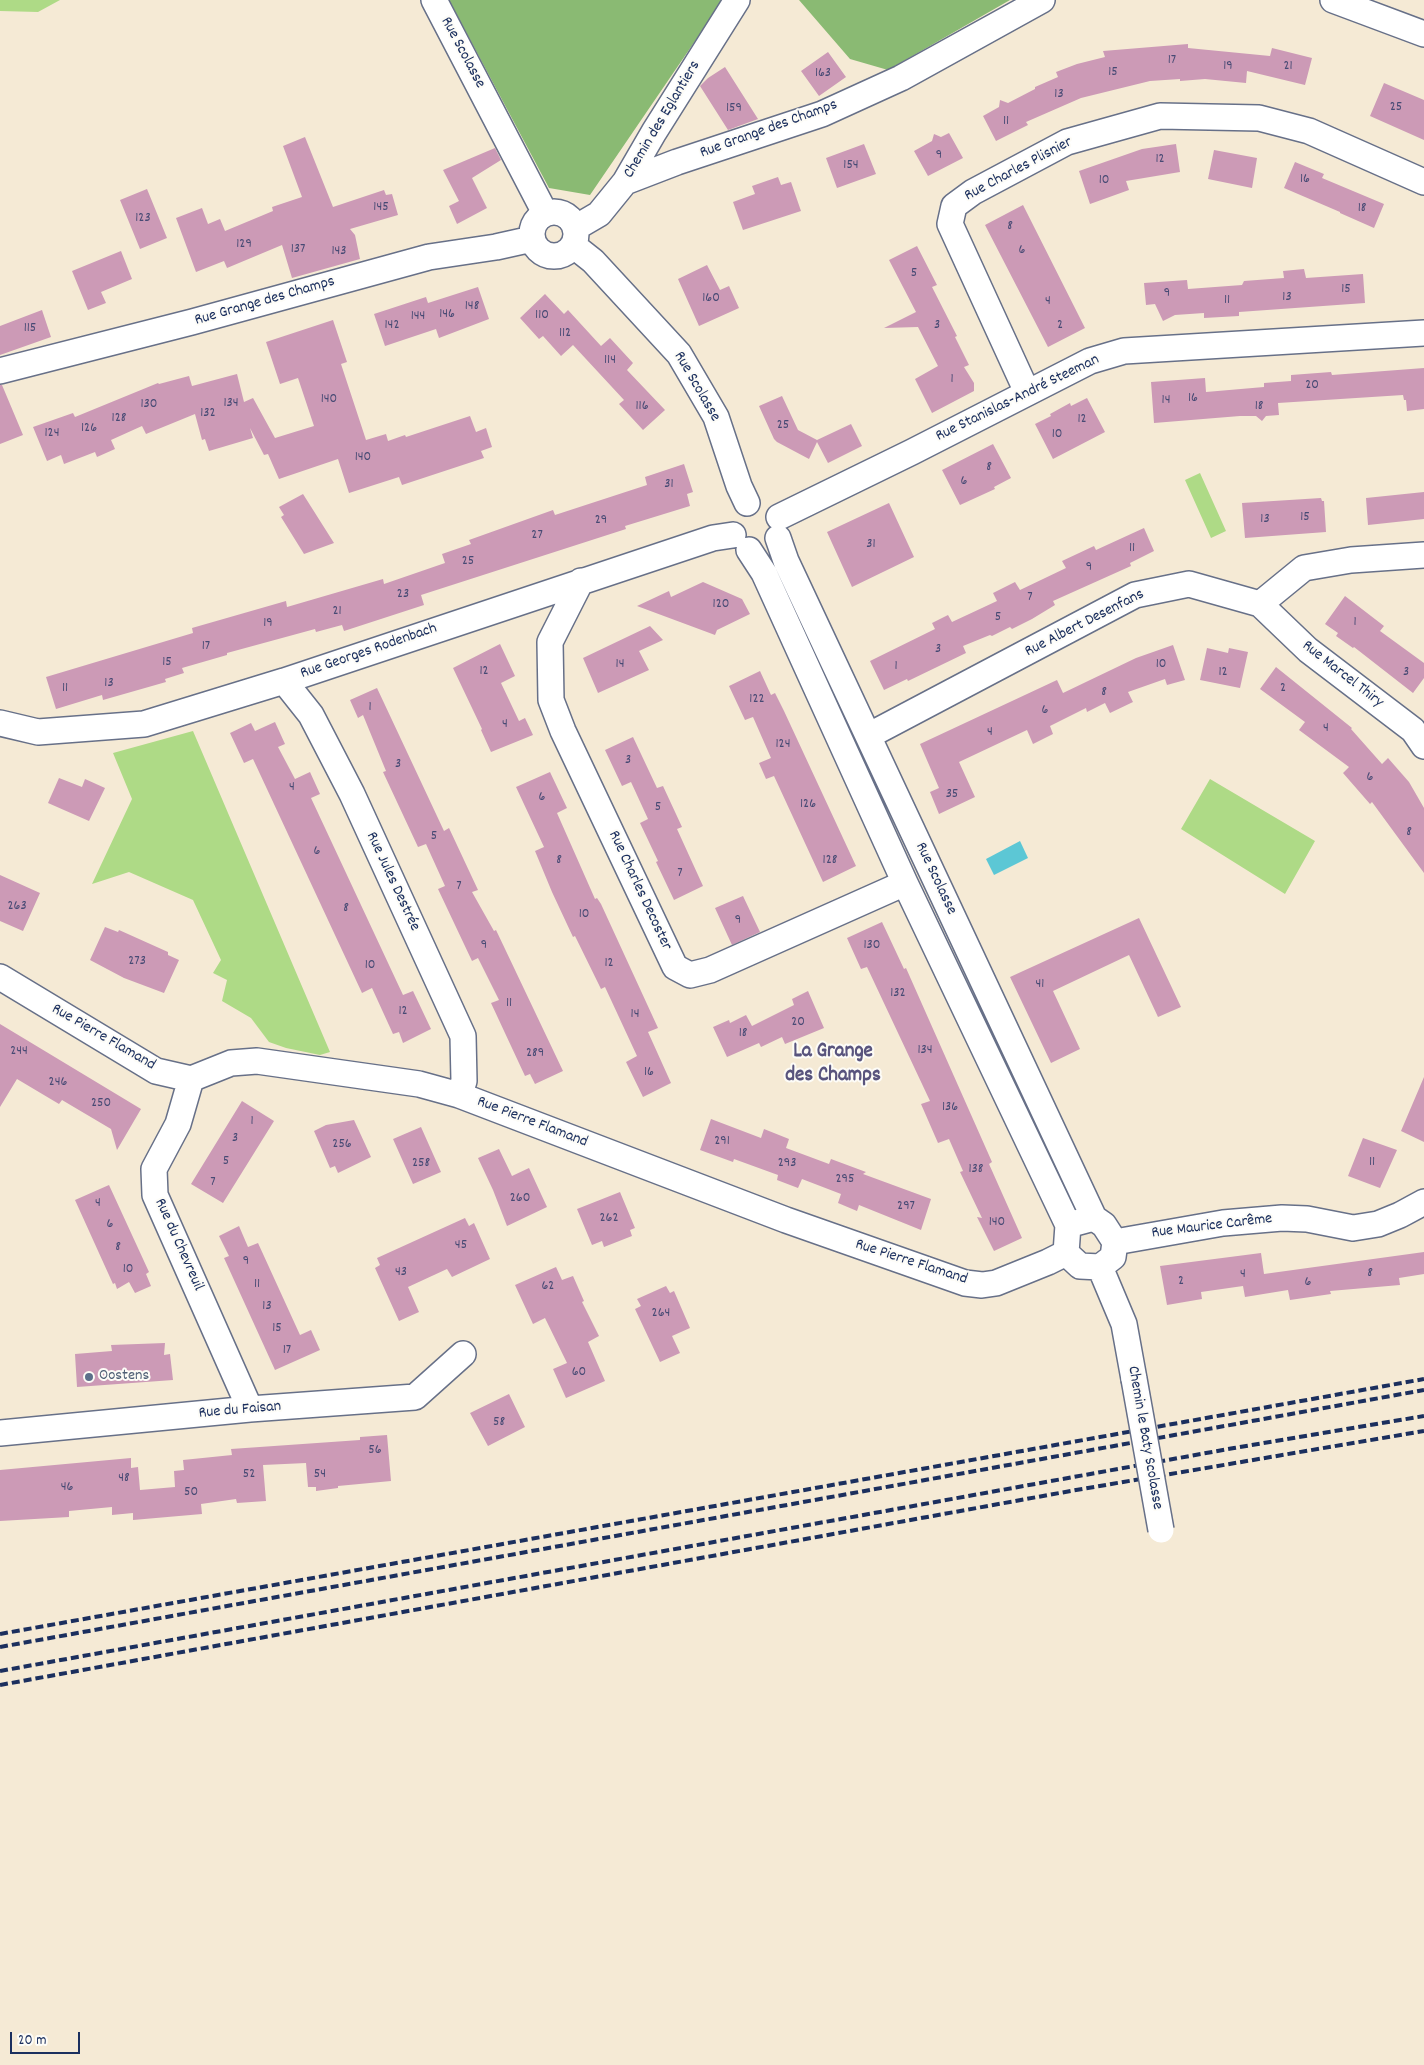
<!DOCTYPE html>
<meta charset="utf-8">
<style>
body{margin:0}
#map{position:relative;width:1424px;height:2065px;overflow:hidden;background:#f5ead5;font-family:Dekko,sans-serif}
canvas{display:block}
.scale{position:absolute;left:10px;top:2032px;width:70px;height:22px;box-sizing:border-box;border:2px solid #1b2f5e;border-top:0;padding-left:6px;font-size:15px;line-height:18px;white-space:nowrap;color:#1b2f5e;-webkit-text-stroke:4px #fdfcf7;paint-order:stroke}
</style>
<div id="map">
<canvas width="1424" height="2065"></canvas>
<div class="scale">20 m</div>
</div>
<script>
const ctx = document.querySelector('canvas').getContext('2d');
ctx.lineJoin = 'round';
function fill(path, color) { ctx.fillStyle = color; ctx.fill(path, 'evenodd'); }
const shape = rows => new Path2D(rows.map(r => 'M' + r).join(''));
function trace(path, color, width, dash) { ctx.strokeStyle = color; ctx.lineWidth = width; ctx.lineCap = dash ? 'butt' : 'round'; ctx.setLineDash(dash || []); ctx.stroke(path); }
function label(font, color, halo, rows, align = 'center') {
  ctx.font = font + ' Dekko,sans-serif'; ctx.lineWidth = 4; ctx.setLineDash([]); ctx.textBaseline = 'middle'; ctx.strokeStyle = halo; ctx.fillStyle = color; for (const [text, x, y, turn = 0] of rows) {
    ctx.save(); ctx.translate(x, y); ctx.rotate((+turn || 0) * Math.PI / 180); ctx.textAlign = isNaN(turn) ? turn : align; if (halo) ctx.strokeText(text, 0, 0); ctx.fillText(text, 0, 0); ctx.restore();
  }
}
fill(shape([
 [0,0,60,0,38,12,0,11],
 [1200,473,1226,531,1211,538,1185,480],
 [193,731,330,1052,320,1055,286,1048,269,1042,251,1018,222,1001,227,980,213,973,221,960,193,900,129,872,92,884,132,799,113,753],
 [1210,779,1315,841,1285,894,1181,829]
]), '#aeda86');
fill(shape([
 [449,0,723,0,590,195,549,188],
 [799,0,1010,0,888,70,850,59]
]), '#8aba73');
fill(shape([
 [1020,841,1028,858,994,875,986,859]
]), '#5cc7d5');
fill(shape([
 [1188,44,1188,48,1270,56,1272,48,1312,58,1305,85,1247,71,1246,83,1205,79,1180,81,1180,79,1150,81,1081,98,1026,122,1028,125,996,141,983,116,999,107,1000,100,1008,103,1035,89,1035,87,1058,77,1056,72,1077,64,1105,57,1103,51],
 [828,52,846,77,819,96,801,71],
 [725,67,758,119,728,130,700,86,708,78],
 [1384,83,1424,100,1424,140,1370,116],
 [949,133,963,158,928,176,914,151,932,141,934,134,941,137],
 [305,137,333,207,384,190,386,195,392,194,398,215,350,229,355,235,360,259,292,278,282,245,227,268,224,261,196,272,176,218,202,208,208,224,220,219,225,231,273,211,272,207,302,197,283,146],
 [864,144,876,174,837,188,826,158],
 [1176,144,1180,172,1126,181,1129,190,1090,204,1079,171,1142,149],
 [495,148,501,160,472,178,487,208,457,224,449,206,459,201,443,170],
 [1214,150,1257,158,1252,188,1208,179],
 [1295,162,1324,174,1322,178,1384,204,1374,228,1340,213,1340,212,1284,188],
 [778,177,781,185,791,182,801,211,743,230,733,202,755,194,752,186],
 [147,189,167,238,140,249,120,200],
 [1023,205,1085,328,1048,347,985,225],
 [917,246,937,285,932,287,957,336,955,337,969,365,964,367,974,383,974,391,932,413,915,379,938,366,918,327,884,328,916,312,889,260],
 [121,251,132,279,101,292,106,303,88,310,72,271],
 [707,265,720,290,729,286,739,308,699,326,678,279],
 [1304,269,1306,278,1363,274,1365,303,1239,312,1239,316,1204,318,1204,313,1175,315,1163,321,1155,304,1146,305,1144,283,1187,280,1188,289,1242,285,1244,281,1284,278,1283,271],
 [478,287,489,319,439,338,436,329,385,346,374,314,426,297,428,303],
 [545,294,564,314,568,310,601,346,610,338,633,363,627,370,665,410,643,430,619,404,624,400,573,345,561,356,543,336,539,339,520,318],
 [42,310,51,337,0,355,0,326],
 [333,320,347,362,341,364,366,440,386,434,388,441,405,435,406,437,470,416,476,432,486,428,492,447,481,451,484,458,402,485,399,477,349,493,338,459,279,479,268,454,264,455,250,428,253,438,209,451,205,439,202,440,195,414,146,434,142,426,111,440,115,449,97,457,95,452,64,464,61,455,47,461,33,427,73,413,75,417,158,383,159,384,189,376,192,386,237,374,244,402,253,398,275,438,314,426,298,378,280,384,266,342],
 [1424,368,1424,409,1407,411,1406,400,1404,400,1403,395,1278,403,1279,415,1266,416,1262,421,1256,416,1240,416,1154,423,1151,382,1205,378,1206,392,1264,387,1264,383,1291,381,1291,375,1331,372,1332,375],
 [0,385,2,385,23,435,0,444],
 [782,396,798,430,817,440,851,424,862,446,828,463,817,442,809,459,777,442,774,439,759,406],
 [1087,398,1105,432,1053,459,1035,424,1051,416,1050,414,1070,403,1071,406],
 [993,444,1011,478,994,487,995,489,960,505,942,470],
 [684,464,693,492,687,494,690,506,625,526,626,529,421,595,424,605,344,631,342,625,316,632,315,629,227,653,227,655,182,668,184,673,165,679,166,682,103,700,102,695,56,709,46,677,193,633,192,628,286,601,287,607,383,579,384,584,445,563,442,554,471,544,469,540,553,510,555,515,647,485,645,477],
 [1424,492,1424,519,1368,525,1366,498],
 [303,494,334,543,304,554,281,517,284,515,279,507],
 [1321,498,1322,501,1324,501,1326,532,1245,538,1242,503],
 [889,503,914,557,852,587,827,532],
 [1144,528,1154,551,1130,563,1131,566,1053,601,1055,605,1032,619,1012,629,1010,627,992,636,990,635,963,646,966,653,908,681,907,679,884,690,870,661,935,629,932,623,948,615,952,622,997,601,993,593,1015,582,1020,590,1066,568,1062,561,1094,546,1096,550],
 [703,582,742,599,750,614,717,630,715,635,637,606,669,591,671,597],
 [1345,596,1384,626,1380,631,1424,663,1424,678,1413,693,1354,647,1353,648,1336,636,1338,633,1325,624],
 [650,626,663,640,639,651,649,670,598,693,583,658],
 [500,644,515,676,501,683,519,721,525,718,533,735,491,752,481,730,482,729,453,668],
 [1173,645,1185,680,1167,685,1165,679,1128,692,1133,702,1110,713,1105,703,1087,712,1086,708,1050,726,1053,734,1033,744,1027,730,959,762,975,797,939,814,930,792,939,788,920,744,1057,680,1063,693,1136,658],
 [1207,648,1228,653,1229,648,1248,652,1240,688,1200,680],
 [1276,667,1352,728,1351,729,1382,764,1388,758,1409,782,1424,808,1424,873,1372,802,1370,804,1343,773,1349,767,1299,730,1305,722,1260,689],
 [760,671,771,695,775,693,784,711,856,866,823,882,774,776,766,779,759,763,771,758,753,717,745,720,729,686],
 [377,688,444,831,449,828,478,890,472,892,494,931,496,930,563,1071,535,1084,530,1074,525,1076,491,1003,499,1000,478,958,472,961,438,889,445,886,426,844,418,847,383,772,386,771,363,715,358,718,350,700],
 [275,722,285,744,278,747,295,779,310,772,320,794,311,798,403,995,413,991,431,1029,403,1043,399,1032,393,1034,372,988,362,993,253,759,244,763,230,733,251,723,255,731],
 [633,737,657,788,663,786,682,827,677,829,703,886,674,900,656,862,658,861,640,823,648,819,631,782,622,786,605,750],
 [550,772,567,808,557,813,595,899,597,898,601,904,658,1028,648,1032,671,1083,643,1097,626,1062,637,1056,605,987,601,989,575,936,573,937,552,892,535,851,544,847,516,787],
 [59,778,82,787,85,779,105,788,89,821,48,803],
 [0,875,40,893,23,931,0,921],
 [743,896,760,932,732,945,715,908],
 [1139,918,1181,1007,1158,1017,1129,955,1053,991,1080,1049,1051,1063,1010,977],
 [882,922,904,969,906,968,992,1162,989,1164,1022,1238,994,1251,977,1217,982,1218,960,1172,963,1171,949,1139,938,1143,921,1104,930,1101,867,967,861,969,847,938],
 [105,927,118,932,119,930,168,952,168,955,179,960,164,993,124,978,90,960],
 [808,991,824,1028,785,1044,782,1037,761,1047,759,1043,727,1057,713,1027,729,1020,730,1023,746,1015,752,1026,794,1005,792,999],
 [0,1024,141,1109,117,1150,111,1129,62,1100,59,1104,17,1079,0,1107],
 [1424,1077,1424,1142,1401,1131],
 [242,1101,274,1121,223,1203,191,1184],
 [711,1119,761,1138,764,1129,789,1139,786,1148,829,1164,831,1159,866,1172,863,1174,931,1199,921,1230,859,1205,857,1211,838,1203,841,1194,802,1179,798,1188,777,1180,778,1175,734,1159,733,1162,700,1150],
 [354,1120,371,1157,338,1173,335,1166,330,1168,314,1131,326,1125],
 [421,1127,441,1172,413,1184,393,1139],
 [1363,1138,1397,1150,1380,1188,1348,1176],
 [499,1149,512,1176,529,1168,547,1207,507,1226,493,1190,478,1158],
 [109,1185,149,1272,146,1274,151,1286,135,1293,129,1282,117,1289,115,1283,113,1284,75,1200],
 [620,1192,635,1228,630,1230,632,1236,604,1247,602,1241,592,1245,577,1209],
 [465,1218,469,1226,474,1223,490,1259,452,1277,447,1269,408,1287,419,1312,399,1321,375,1268,380,1265,377,1258],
 [239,1226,248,1247,258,1243,300,1335,311,1330,320,1350,275,1370,224,1258,229,1256,219,1236],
 [1424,1252,1424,1274,1399,1278,1400,1285,1330,1291,1331,1294,1290,1300,1288,1290,1245,1297,1243,1286,1201,1292,1202,1299,1167,1305,1160,1266,1261,1253,1264,1274],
 [556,1267,562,1280,573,1276,584,1301,582,1302,599,1336,588,1342,605,1381,566,1398,553,1369,567,1363,545,1318,533,1324,515,1285],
 [666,1286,670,1293,674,1291,690,1328,672,1336,680,1353,660,1362,635,1309,641,1306,637,1299],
 [165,1343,164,1355,170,1354,173,1380,77,1387,75,1354,112,1351,111,1345],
 [509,1394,525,1427,488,1446,470,1413],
 [387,1435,391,1481,338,1486,338,1488,316,1491,316,1487,308,1487,306,1463,263,1465,266,1501,237,1503,236,1499,201,1504,202,1514,133,1520,133,1513,112,1515,112,1507,69,1511,69,1517,0,1521,0,1470,131,1458,131,1468,138,1467,140,1490,175,1487,174,1471,184,1470,183,1460,232,1455,231,1449,360,1440,360,1437]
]), '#cc9ab6');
const minor = shape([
 [434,0,545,213],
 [1333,0,1424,34],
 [625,182,677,162,822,114,901,78,1042,0],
 '532 234a22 22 0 1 1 44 0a22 22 0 1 1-44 0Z',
 [575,228,599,214,625,182,654,132,737,0],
 [574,246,593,261,679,354,716,417,739,486,747,503],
 [0,371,192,322,429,257,496,247,532,239],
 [1027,392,950,224,954,206,973,192,1067,142,1160,116,1259,118,1309,131,1424,182],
 [779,517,912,452,1090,361,1124,351,1424,333],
 [778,538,786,561,1094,1218],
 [749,550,764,573,905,883,1068,1225],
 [581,581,550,642,551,700,563,731,675,967,690,975,710,970,905,883],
 [1260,604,1308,650,1413,730,1424,746],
 [284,681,311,715,352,794,463,1036,464,1081,459,1095],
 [0,723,38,732,144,724,284,681,713,538,733,535],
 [868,736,1135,595,1189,584,1260,604,1304,568,1351,560,1424,555],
 [0,977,156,1071,191,1079,231,1063,257,1061,419,1084,459,1095,786,1220,965,1283,982,1285,996,1283,1048,1262,1066,1253],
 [191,1079,178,1124,154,1169,155,1195,250,1409],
 [1094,1218,1104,1225,1115,1242,1113,1257,1100,1267,1080,1266,1066,1253,1068,1225,1094,1218],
 [1115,1242,1223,1223,1282,1218,1307,1219,1353,1228,1378,1224,1400,1215,1424,1202],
 [1100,1267,1124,1324,1134,1379],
 [0,1433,250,1409,415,1397,463,1354]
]);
trace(minor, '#677088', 28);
trace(minor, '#fff', 25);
trace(shape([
 [0,1634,1424,1379],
 [0,1647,1424,1390],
 [0,1671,1234,1448,1424,1416],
 [0,1685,1076,1490,1424,1431]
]), '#1b2f5e', 4, [8, 4]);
const minorBridge = shape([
 [1134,1379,1161,1530]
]);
trace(minorBridge, '#677088', 28, []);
trace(minorBridge, '#fff', 25);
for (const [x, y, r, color] of [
 [89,1377,5,"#5c6f8a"]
]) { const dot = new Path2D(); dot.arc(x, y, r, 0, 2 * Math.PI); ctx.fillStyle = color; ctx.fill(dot); trace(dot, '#fdfcf7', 2); }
label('14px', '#474a74', null, [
 ["17",1172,61],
 ["19",1228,67],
 ["21",1288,67],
 ["15",1113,73],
 ["163",823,74],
 ["13",1059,95],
 ["25",1396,108],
 ["159",734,109],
 ["11",1006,122],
 ["9",939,156],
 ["12",1160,160],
 ["154",851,166],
 ["16",1305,180],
 ["10",1104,181],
 ["145",381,208],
 ["18",1362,209],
 ["123",143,219],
 ["8",1010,227],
 ["129",244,245],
 ["137",298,250],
 ["6",1022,251],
 ["143",339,252],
 ["5",914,274],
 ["15",1346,290],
 ["9",1167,294],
 ["13",1287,298],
 ["160",711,299],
 ["11",1227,301],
 ["4",1048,302],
 ["148",472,307],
 ["146",447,315],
 ["110",542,316],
 ["144",418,317],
 ["142",392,326],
 ["3",937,326],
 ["2",1060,326],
 ["115",30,329],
 ["112",565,334],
 ["114",610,361],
 ["1",952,380],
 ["20",1312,386],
 ["16",1193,399],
 ["140",329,400],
 ["14",1166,401],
 ["134",231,404],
 ["130",149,405],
 ["116",642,407],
 ["18",1259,407],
 ["132",208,414],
 ["128",119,419],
 ["12",1082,420],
 ["25",783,426],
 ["126",89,429],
 ["124",52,434],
 ["10",1057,435],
 ["140",363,458],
 ["8",989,468],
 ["6",964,482],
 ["31",669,485],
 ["15",1305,518],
 ["13",1265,520],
 ["29",601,521],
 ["27",537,536],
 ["31",871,545],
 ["11",1132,549],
 ["25",468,562],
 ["9",1089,568],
 ["23",403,595],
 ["7",1030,598],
 ["120",721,605],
 ["21",337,612],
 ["5",998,618],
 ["1",1355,623],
 ["19",268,624],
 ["17",206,647],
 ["3",938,650],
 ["15",167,663],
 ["14",620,665],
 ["10",1161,665],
 ["1",896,667],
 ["12",484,672],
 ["12",1223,673],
 ["3",1406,673],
 ["13",109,684],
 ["11",65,689],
 ["2",1283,689],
 ["8",1104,693],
 ["122",757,700],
 ["1",370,708],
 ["6",1045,711],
 ["4",505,725],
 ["4",1326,729],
 ["4",990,733],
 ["124",783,745],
 ["3",628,761],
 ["3",398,765],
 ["6",1370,778],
 ["4",292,788],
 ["35",952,795],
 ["6",542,798],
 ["126",808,805],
 ["5",658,808],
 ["8",1409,833],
 ["5",434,837],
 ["6",317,852],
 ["8",559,861],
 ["128",830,861],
 ["7",680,874],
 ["7",459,887],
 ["263",17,907],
 ["8",346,909],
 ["10",584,915],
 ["9",738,921],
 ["9",484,946],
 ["130",872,946],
 ["273",137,962],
 ["12",609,964],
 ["10",370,966],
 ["41",1040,985],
 ["132",898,994],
 ["11",509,1004],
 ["12",403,1012],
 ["14",635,1015],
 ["20",798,1023],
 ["18",743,1034],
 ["134",925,1051],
 ["244",19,1052],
 ["289",535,1054],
 ["16",649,1073],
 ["246",58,1083],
 ["250",101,1104],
 ["136",950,1108],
 ["1",252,1122],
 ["3",235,1139],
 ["291",722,1142],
 ["256",342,1145],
 ["5",226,1162],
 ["11",1372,1163],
 ["258",421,1164],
 ["293",787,1164],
 ["138",976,1170],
 ["295",845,1180],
 ["7",213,1183],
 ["260",520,1199],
 ["4",98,1204],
 ["297",906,1207],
 ["262",609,1219],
 ["140",997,1223],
 ["6",110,1225],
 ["45",461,1246],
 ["8",118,1248],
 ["9",246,1262],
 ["10",128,1270],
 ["43",401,1273],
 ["8",1370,1274],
 ["4",1243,1275],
 ["2",1181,1282],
 ["6",1308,1283],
 ["11",257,1285],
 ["62",548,1287],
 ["13",267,1307],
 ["264",661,1314],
 ["15",277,1329],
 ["17",287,1351],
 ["60",579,1373],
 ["58",499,1423],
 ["56",375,1451],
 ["52",249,1475],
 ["54",320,1475],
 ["48",124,1479],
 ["46",67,1488],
 ["50",191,1493]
]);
label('16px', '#1b2f5e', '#fdfcf7', [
 ["Rue Scolasse",462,53,62],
 ["Chemin des Eglantiers",663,120,-59],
 ["Rue Grange des Champs",769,130,-20],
 ["Rue Charles Plisnier",1019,170,-28],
 ["Rue Grange des Champs",265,302,-16],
 ["Rue Scolasse",696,387,60],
 ["Rue Stanislas-André Steeman",1018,399,-26],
 ["Rue Albert Desenfans",1085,624,-27],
 ["Rue Georges Rodenbach",369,652,-19],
 ["Rue Marcel Thiry",1342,675,38],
 ["Rue Scolasse",935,879,65],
 ["Rue Jules Destrée",392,882,65],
 ["Rue Charles Decoster",639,891,65],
 ["Rue Pierre Flamand",103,1038,30],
 ["Rue Pierre Flamand",532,1123,21],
 ["Rue Maurice Carême",1212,1227,-7],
 ["Rue du Chevreuil",178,1245,66],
 ["Rue Pierre Flamand",911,1263,18],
 ["Rue du Faisan",240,1411,-5],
 ["Chemin le Baty Scolasse",1144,1438,80]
]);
label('16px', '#4e5e75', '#fdfcf7', [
 ["Oostens",99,1377]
], 'left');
label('bold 21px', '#59547d', '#fdfcf7', [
 ["La Grange",833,1053],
 ["des Champs",833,1077]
]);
</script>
